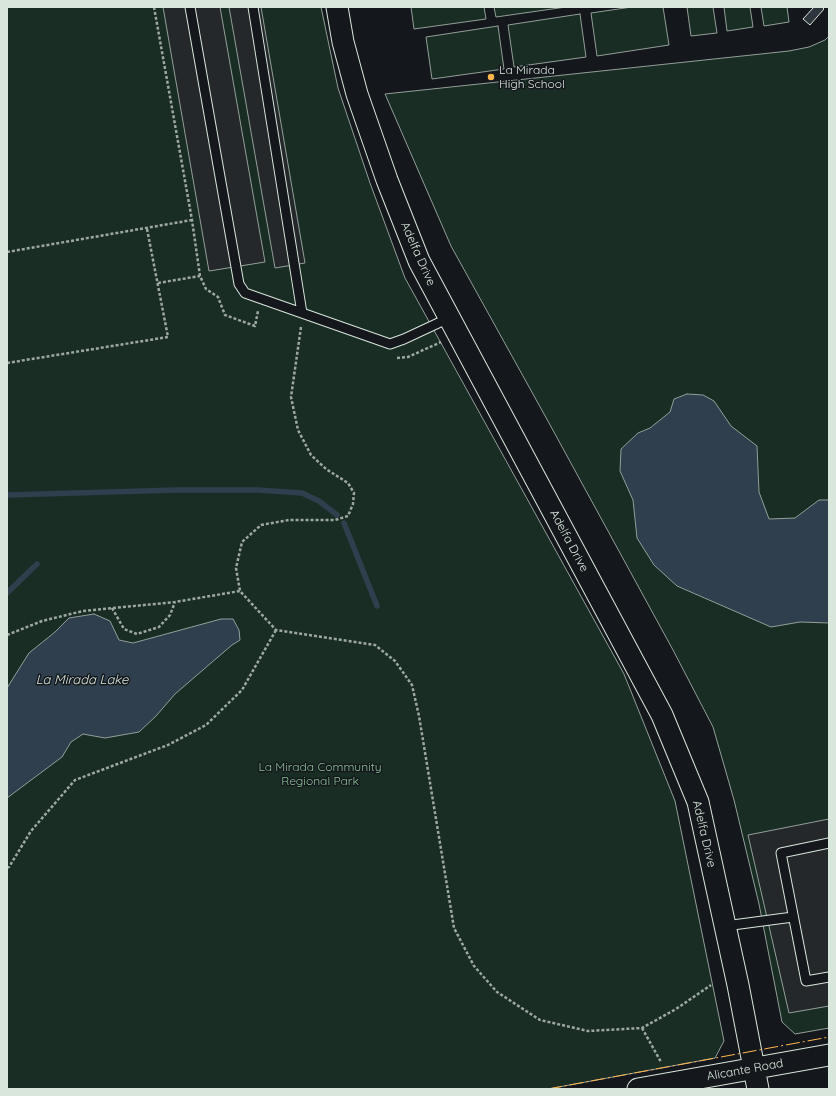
<!DOCTYPE html>
<style>
body{margin:0}
#map{position:relative;width:836px;height:1096px;overflow:hidden;background:#14181c;font-family:Quicksand,sans-serif}
canvas{display:block}
.frame{position:absolute;inset:0;border:8px solid #d8e6dc;pointer-events:none}
</style>
<div id="map">
<canvas width="836" height="1096"></canvas>
<div class="frame"></div>
</div>
<script>
const ctx = document.querySelector('canvas').getContext('2d');
ctx.lineJoin = 'round';
function fill(path, color) { ctx.fillStyle = color; ctx.fill(path, 'evenodd'); }
const shape = rows => new Path2D(rows.map(r => 'M' + r).join(''));
function trace(path, color, width, dash) { ctx.strokeStyle = color; ctx.lineWidth = width; ctx.lineCap = dash ? 'butt' : 'round'; ctx.setLineDash(dash || []); ctx.stroke(path); }
function label(font, color, halo, rows, align = 'center') {
  ctx.font = font + ' Quicksand,sans-serif'; ctx.lineWidth = 3; ctx.setLineDash([]); ctx.textBaseline = 'middle'; ctx.strokeStyle = halo; ctx.fillStyle = color; for (const [text, x, y, turn = 0] of rows) {
    ctx.save(); ctx.translate(x, y); ctx.rotate((+turn || 0) * Math.PI / 180); ctx.textAlign = isNaN(turn) ? turn : align; if (halo) ctx.strokeText(text, 0, 0); ctx.fillText(text, 0, 0); ctx.restore();
  }
}
const green = shape([
 [7,7,321,7,338,88,370,183,405,278,624,674,675,801,724,1041,715,1058,548,1089,7,1089,7,7],
 [411,7,484,7,486,19,414,29,411,7],
 [494,7,566,7,496,17,494,7],
 [632,7,663,7,669,45,597,56,591,13,632,7],
 [687,7,713,7,717,33,691,36,687,7],
 [724,7,750,7,753,27,727,31,724,7],
 [761,7,787,7,789,22,764,26,761,7],
 [580,14,586,57,514,67,508,25,580,14],
 [498,26,504,69,432,79,426,37,498,26],
 [829,36,829,1028,795,1034,782,1022,759,904,734,800,713,727,673,650,549,423,451,246,385,94,789,51,809,47,825,40,829,36]
]);
fill(green, '#1a2d24');
trace(green, '#939e99', 1);
const parking = shape([
 [163,7,220,7,265,262,209,271,163,7],
 [229,7,261,7,305,263,275,268,229,7],
 [829,819,829,1006,789,1013,748,835,829,819]
]);
fill(parking, '#24282b');
trace(parking, '#939e99', 1);
const water = shape([
 [687,394,703,395,714,401,731,426,757,446,759,492,769,519,795,518,819,500,829,500,829,623,800,622,771,627,677,586,654,565,637,538,633,500,620,471,621,449,638,433,650,428,670,412,674,399,687,394],
 [94,614,110,621,119,640,133,643,221,619,233,619,239,630,240,640,232,645,175,694,156,716,139,732,105,738,83,734,71,742,62,757,7,798,7,688,29,653,55,632,69,618,94,614]
]);
fill(water, '#2f3f4d');
trace(water, '#939e99', 1);
trace(shape([
 [7,495,177,490,258,490,302,493,319,501,337,515],
 [344,523,377,606],
 [7,593,37,564]
]), '#2f3f4d', 5.5);
const building = shape([
 [814,7,822,7,824,9,810,25,803,19,814,7]
]);
fill(building, '#2c363c');
trace(building, '#d8e6dc', 1);
const service = shape([
 [190,7,239,284,245,293,390,344,404,339,449,318],
 [253,7,302,313],
 [829,843,781,853,806,981,829,977],
 [725,926,793,917]
]);
const tertiary = shape([
 [337,7,343,42,357,94,387,180,419,261,662,715,698,802,738,985,758,1089],
 [638,1089,829,1055]
]);
trace(service, '#d8e6dc', 11);
trace(tertiary, '#d8e6dc', 23);
trace(shape([
 [154,7,192,220,200,276,206,289,218,297,225,315,255,326,258,311],
 [7,252,192,220],
 [158,283,200,276],
 [301,327,291,397,298,430,311,455,326,469,348,483,354,493,353,504,348,516,335,520,289,520,261,525,242,542,236,568,240,591,276,630,375,645,395,661,412,685,419,716,454,928,474,966,497,992,540,1020,588,1031,642,1028,676,1009,711,985],
 [397,358,408,357,441,342],
 [7,363,168,337,147,229],
 [112,608,124,629,137,634,159,627,170,615,175,602],
 [7,635,42,621,83,611,175,602,240,591],
 [7,868,9,867,31,831,75,780,168,745,206,725,242,690,276,630],
 [642,1028,661,1062]
]), '#9da8a2', 2.5, [3, 2]);
trace(service, '#14181c', 9);
trace(tertiary, '#14181c', 21);
trace(shape([
 [548,1089,829,1037]
]), '#ffb74d', 1, [14, 3, 2, 3]);
for (const [x, y, r, color] of [
 [491,77,4,"#ffb74d"]
]) { const dot = new Path2D(); dot.arc(x, y, r, 0, 2 * Math.PI); ctx.fillStyle = color; ctx.fill(dot); trace(dot, '#14181c', 1.5); }
label('12px', '#d8e6dc', '#14181c', [
 ["La Mirada",499,70],
 ["High School",499,84]
], 'left');
label('12px', '#d8e6dc', '#14181c', [
 ["Adelfa Drive",418,254,66],
 ["Adelfa Drive",569,541,62],
 ["Adelfa Drive",704,834,77],
 ["Alicante Road",745,1070,-10]
]);
label('12px', '#8ac095', '#14181c', [
 ["La Mirada Community",320,767],
 ["Regional Park",320,781]
]);
label('italic 13px', '#d8e6dc', '#14181c', [
 ["La Mirada Lake",82,680]
]);
</script>
